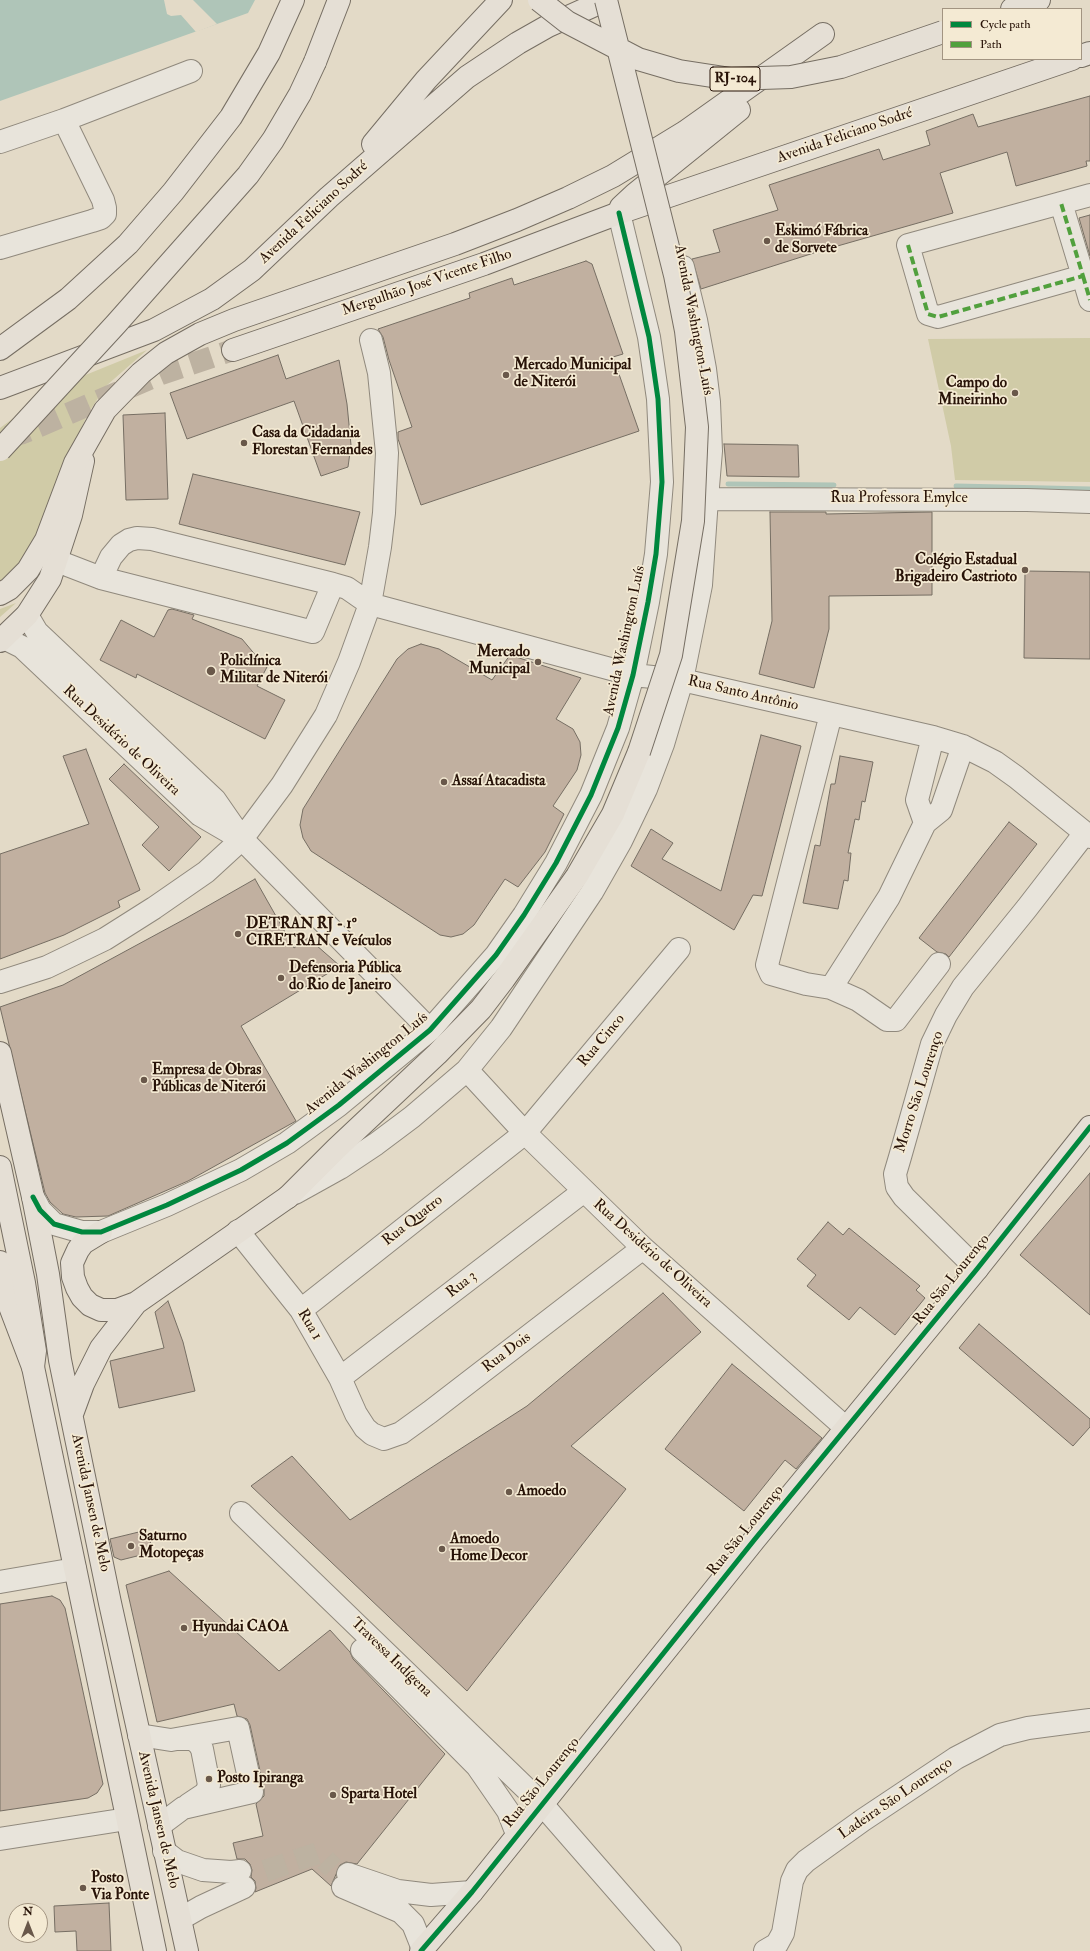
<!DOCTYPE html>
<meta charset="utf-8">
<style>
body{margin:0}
#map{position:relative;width:1090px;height:1951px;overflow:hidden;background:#e3dac7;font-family:"IM FELL Double Pica",serif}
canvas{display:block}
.legend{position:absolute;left:942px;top:8px;width:140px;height:52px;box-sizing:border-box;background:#f4ead3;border:1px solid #a29481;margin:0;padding:5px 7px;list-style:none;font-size:12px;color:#271207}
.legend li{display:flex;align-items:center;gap:8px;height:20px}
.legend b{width:20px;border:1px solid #a29481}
.north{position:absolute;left:8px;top:1903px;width:40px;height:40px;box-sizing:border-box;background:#f4ead3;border:1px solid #a29481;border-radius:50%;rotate:0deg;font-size:11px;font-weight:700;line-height:16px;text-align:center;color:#271207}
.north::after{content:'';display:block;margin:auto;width:14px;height:18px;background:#69584a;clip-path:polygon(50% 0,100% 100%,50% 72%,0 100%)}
</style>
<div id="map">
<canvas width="1090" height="1951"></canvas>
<ul class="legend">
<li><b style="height:5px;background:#00873e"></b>Cycle path</li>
<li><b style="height:5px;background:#51a03d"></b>Path</li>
</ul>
<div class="north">N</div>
</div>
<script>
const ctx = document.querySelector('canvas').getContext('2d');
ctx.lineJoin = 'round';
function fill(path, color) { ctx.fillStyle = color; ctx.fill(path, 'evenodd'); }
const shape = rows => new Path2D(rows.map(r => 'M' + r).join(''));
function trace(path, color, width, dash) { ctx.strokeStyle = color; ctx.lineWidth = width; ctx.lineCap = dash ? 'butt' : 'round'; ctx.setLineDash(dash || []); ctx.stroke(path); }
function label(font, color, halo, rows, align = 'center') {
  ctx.font = font + ' "IM FELL Double Pica",serif'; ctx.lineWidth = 3.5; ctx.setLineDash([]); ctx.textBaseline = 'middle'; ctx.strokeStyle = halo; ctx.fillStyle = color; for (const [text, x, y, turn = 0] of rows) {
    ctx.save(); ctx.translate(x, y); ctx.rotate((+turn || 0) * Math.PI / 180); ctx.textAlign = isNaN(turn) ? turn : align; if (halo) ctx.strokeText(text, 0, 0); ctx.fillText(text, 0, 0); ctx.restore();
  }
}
fill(shape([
 [1090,338,1090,482,955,480,951,446,928,339],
 [147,350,106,386,87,415,32,548,17,570,0,583,0,428,34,403,83,376],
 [16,603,0,617,0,609]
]), '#d0cba7');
fill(shape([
 [0,0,255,0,248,13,0,101]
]), '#afc5b8');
fill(shape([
 [164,0,193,0,217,24,196,32,181,15,171,16,167,14]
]), '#e3dac7');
trace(shape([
 [728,484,834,485],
 [956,486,1090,489]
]), '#afc5b8', 5);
const building = shape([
 [1090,96,1090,161,1086,161,1087,166,1016,186,1007,152,940,173,953,213,820,251,701,289,692,259,720,252,713,230,778,210,769,185,879,149,883,160,930,145,926,131,973,114,978,127,1090,96],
 [1090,215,1090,256,1079,218,1090,215],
 [586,261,592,264,623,354,613,357,639,431,421,505,398,439,398,432,412,427,389,360,383,337,378,329,470,298,469,293,512,278,514,285,586,261],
 [278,355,286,379,339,360,347,404,351,445,348,467,321,476,294,401,187,439,170,393,278,355],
 [165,413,168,499,126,500,123,415,165,413],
 [724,444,798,445,799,477,727,476,724,444],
 [193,474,360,512,345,565,179,524,193,474],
 [770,512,826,512,826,514,932,512,932,595,829,596,829,629,814,688,759,674,772,621,770,512],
 [1025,571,1090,572,1090,659,1024,658,1025,571],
 [172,609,194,615,192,619,242,639,257,657,255,661,267,667,257,686,285,700,265,739,137,674,136,678,100,660,121,620,154,637,168,610,172,609],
 [421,644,439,649,492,680,510,655,581,678,556,719,573,729,580,742,581,755,577,770,553,806,564,814,545,852,518,887,505,879,474,925,463,934,451,937,440,935,311,851,303,838,300,825,303,809,397,659,408,649,421,644],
 [761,735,801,746,762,896,753,895,734,930,631,866,651,829,673,843,662,859,721,891,761,735],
 [86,749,140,890,118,901,120,907,64,935,0,959,0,854,89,824,63,756,86,749],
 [840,756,873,762,865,802,862,801,859,820,855,819,848,853,851,853,848,881,844,880,838,909,803,903,815,845,820,846,831,784,835,784,840,756],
 [124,764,201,837,169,871,142,845,159,827,109,779,124,764],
 [1009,822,1037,844,949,957,946,954,937,952,919,938,1009,822],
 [255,879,294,948,308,938,340,966,241,1026,296,1121,188,1181,108,1216,76,1217,63,1214,50,1202,45,1193,0,1007,63,985,183,920,255,879],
 [1090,1173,1090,1315,1020,1255,1090,1173],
 [828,1222,843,1235,849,1228,920,1286,916,1290,925,1298,895,1335,860,1307,849,1320,807,1286,816,1275,797,1259,828,1222],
 [663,1293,701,1332,571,1446,626,1489,467,1691,251,1486,292,1456,350,1520,527,1406,663,1293],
 [168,1301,183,1342,195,1391,119,1408,110,1361,164,1348,155,1312,168,1301],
 [979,1324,1090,1419,1090,1427,1073,1446,959,1348,979,1324],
 [732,1364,822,1438,796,1469,785,1460,744,1511,665,1449,732,1364],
 [147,1530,153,1552,121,1560,114,1557,110,1539,147,1530],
 [169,1571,279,1671,330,1630,350,1652,353,1659,445,1754,357,1864,346,1862,340,1865,331,1886,312,1869,255,1892,256,1888,255,1881,251,1877,252,1870,250,1864,245,1859,237,1859,233,1843,263,1836,256,1804,264,1796,264,1789,250,1725,247,1719,237,1716,234,1704,157,1722,126,1585,169,1571],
 [52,1596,60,1600,65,1608,103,1784,97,1793,88,1798,0,1811,0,1604,52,1596],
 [109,1903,111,1951,77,1951,76,1931,55,1932,54,1906,109,1903]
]);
fill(building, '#c1b0a0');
trace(building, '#766e63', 1);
trace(shape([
 [265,1871,318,1853,333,1868]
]), '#bdb2a1', 22, [22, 11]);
trace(shape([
 [7,437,23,433,161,374,233,350]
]), '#bdb2a1', 22, [22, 11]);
const minor = shape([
 [0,142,64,120,191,71],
 [1061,203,1083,276,938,317,928,314,908,245,1061,203,1090,195],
 [0,248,92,221,101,218,105,214,105,208,103,200,64,120],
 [1083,276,1090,300],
 [707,499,1027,500,1090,502],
 [57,561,101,578],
 [333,584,313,632,101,578,111,557,121,545,129,540,137,538,152,539,333,584,347,588,370,604,633,675,682,680,933,737,963,746,995,762,1016,777,1090,837],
 [27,615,37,632,215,800,242,839,430,1030],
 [4,638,22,647,200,815,236,836],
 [831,714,767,965,771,974,806,984,831,988,889,897,925,823,941,810,963,746],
 [925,823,917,800,933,737],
 [0,982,47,967,105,939,154,908,206,872,242,839,282,785,326,715,349,662,370,604,380,547,384,513,387,453,379,373,371,340],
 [831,988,858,1000,887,1020,896,1020,939,964],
 [467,1070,525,1133,643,1248,846,1428],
 [295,1193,340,1168,376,1144,412,1117,467,1070,501,1028,592,892,621,841,646,789,663,744,682,680,701,585,707,499,711,451,709,402,705,369,696,320,683,267],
 [33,1197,40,1210,54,1224,82,1232,101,1232,167,1205,241,1170,287,1143,339,1105,430,1030,496,955,524,915,556,863,591,795,618,728,633,675,648,602,656,554,662,482,658,399,649,337,619,213],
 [238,1231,301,1310,340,1378,356,1414,365,1428,372,1434,384,1439,401,1433,430,1412,643,1248],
 [977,1269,904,1197,897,1187,895,1174,900,1157,932,1044,946,1015,963,987,1027,908,1085,833],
 [301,1310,525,1133,679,949],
 [340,1378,584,1191],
 [241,1513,541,1803,670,1951],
 [0,1582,75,1569],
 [362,1650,477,1766,508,1811,517,1834],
 [139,1735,171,1740,238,1728,252,1792,183,1808,159,1826],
 [178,1739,193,1739,199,1744,202,1749,209,1785,206,1793,188,1805],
 [0,1839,127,1819],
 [164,1851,177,1861,203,1870,231,1872,240,1871],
 [348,1874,398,1891,431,1895,472,1892],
 [343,1887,401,1912,413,1924,423,1949],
 [180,1919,201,1907,244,1887],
 [765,1951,777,1944,783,1933,792,1881,797,1870,806,1861,863,1820,956,1758,1000,1735,1028,1728,1090,1720]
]);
const major = shape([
 [1081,56,1090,53],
 [373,144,426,80,501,0],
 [233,350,484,264,619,213,1072,59],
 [0,388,154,330,212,299,252,270,329,197,467,77,518,43,548,26,606,0],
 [0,641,27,615,50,579,71,515,83,461],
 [0,1053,33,1197,48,1274,60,1360,110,1603,187,1951],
 [101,1232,83,1243,78,1250,72,1263,73,1277,77,1288,82,1297,90,1305,101,1310,117,1310,136,1303],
 [0,1262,9,1304,33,1367,155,1951],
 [72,1414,83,1384,101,1348,136,1303,288,1197],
 [421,1951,472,1892,755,1539,977,1269,1090,1127]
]);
const highway = shape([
 [1012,9,1039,0],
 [315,62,339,0],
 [619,213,621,207,635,194,739,110],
 [0,349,68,299,128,244,173,192,231,117,269,53,293,0],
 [0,594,9,589,28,570,46,540,75,463,105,410,141,373,166,353,200,334,234,320,455,244,517,220,568,198,613,176,685,132,823,34],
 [0,1167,24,1283,35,1351,33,1367],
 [288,1197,336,1149,437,1054,481,1009,504,979,577,876,613,814,639,752]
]);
trace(minor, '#90897d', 24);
trace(major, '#766e63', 24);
trace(highway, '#766e63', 24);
trace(minor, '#e8e4db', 22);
trace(major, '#e5dfd5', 22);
trace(highway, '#e5dfd5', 22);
const highwayBridge = shape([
 [539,0,567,22,638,59,679,71,731,79,791,77,841,67,943,32],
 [606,0,675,275,686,331,697,427,693,521,671,655,639,752],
 [0,450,116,324,248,175,273,140,300,94,315,62]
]);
trace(highwayBridge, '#766e63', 24, []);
trace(highwayBridge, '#e5dfd5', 22);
trace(shape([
 [908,245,928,314,938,317,1083,276,1061,203],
 [1083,276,1090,300]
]), '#51a03d', 4, [8, 4]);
trace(shape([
 [33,1197,40,1210,54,1224,82,1232,101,1232,167,1205,241,1170,287,1143,339,1105,430,1030,496,955,524,915,556,863,591,795,618,728,633,675,648,602,656,554,662,482,658,399,649,337,619,213],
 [421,1951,472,1892,755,1539,977,1269,1090,1127]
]), '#00873e', 5);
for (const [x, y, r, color] of [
 [767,241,4,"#69584a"],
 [506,375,4,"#69584a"],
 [1015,393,4,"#69584a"],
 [244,443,4,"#69584a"],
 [1025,570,4,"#69584a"],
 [538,662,4,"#69584a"],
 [211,671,5,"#69584a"],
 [444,782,4,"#69584a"],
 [238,934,4,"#69584a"],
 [281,978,4,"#69584a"],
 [144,1080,4,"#69584a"],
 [509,1492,4,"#69584a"],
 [131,1546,4,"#69584a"],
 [442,1549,4,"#69584a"],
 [184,1628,4,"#69584a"],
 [209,1779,4,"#69584a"],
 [333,1795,4,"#69584a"],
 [83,1888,4,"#69584a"]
]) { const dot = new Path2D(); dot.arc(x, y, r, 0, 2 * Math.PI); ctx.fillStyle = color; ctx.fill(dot); trace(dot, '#f4ead3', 1.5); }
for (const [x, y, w] of [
 [735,79,50]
]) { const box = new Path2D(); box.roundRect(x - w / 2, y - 12, w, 24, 3); ctx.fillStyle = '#f4ead3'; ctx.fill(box); trace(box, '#271207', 1); }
label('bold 14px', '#271207', null, [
 ["RJ-104",735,79]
]);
label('15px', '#271207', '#f4ead3', [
 ["Avenida Feliciano Sodré",845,136,-19],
 ["Avenida Feliciano Sodré",314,213,-43],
 ["Mergulhão José Vicente Filho",427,283,-19],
 ["Avenida Washington Luís",693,320,79],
 ["Rua Professora Emylce",899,499],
 ["Avenida Washington Luís",625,641,-78],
 ["Rua Santo Antônio",743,694,13],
 ["Rua Desidério de Oliveira",121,741,43],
 ["Rua Cinco",602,1041,-50],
 ["Avenida Washington Luís",367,1064,-39],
 ["Morro São Lourenço",920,1092,-72],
 ["Rua Quatro",413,1221,-38],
 ["Rua Desidério de Oliveira",652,1254,42],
 ["Rua São Lourenço",952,1280,-51],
 ["Rua 3",462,1285,-38],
 ["Rua 1",309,1325,59],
 ["Rua Dois",507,1353,-37],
 ["Avenida Jansen de Melo",90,1503,78],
 ["Rua São Lourenço",746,1531,-51],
 ["Travessa Indígena",391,1658,44],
 ["Rua São Lourenço",542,1783,-51],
 ["Ladeira São Lourenço",896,1799,-34],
 ["Avenida Jansen de Melo",158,1820,77]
]);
label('bold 15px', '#271207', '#f4ead3', [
 ["Eskimó Fábrica",775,232],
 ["de Sorvete",775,249],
 ["Mercado Municipal",514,366],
 ["de Niterói",514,383],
 ["Campo do",1007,384,"right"],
 ["Mineirinho",1007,401,"right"],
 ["Casa da Cidadania",252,434],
 ["Florestan Fernandes",252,451],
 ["Colégio Estadual",1017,561,"right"],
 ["Brigadeiro Castrioto",1017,578,"right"],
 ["Mercado",530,653,"right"],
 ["Municipal",530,670,"right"],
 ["Policlínica",220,662],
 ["Militar de Niterói",220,679],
 ["Assaí Atacadista",452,782],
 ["DETRAN RJ - 1º",246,925],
 ["CIRETRAN e Veículos",246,942],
 ["Defensoria Pública",289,969],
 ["do Rio de Janeiro",289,986],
 ["Empresa de Obras",152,1071],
 ["Públicas de Niterói",152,1088],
 ["Amoedo",517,1492],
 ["Saturno",139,1537],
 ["Motopeças",139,1554],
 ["Amoedo",450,1540],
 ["Home Decor",450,1557],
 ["Hyundai CAOA",192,1628],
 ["Posto Ipiranga",217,1779],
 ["Sparta Hotel",341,1795],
 ["Posto",91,1879],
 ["Via Ponte",91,1896]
], 'left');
</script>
